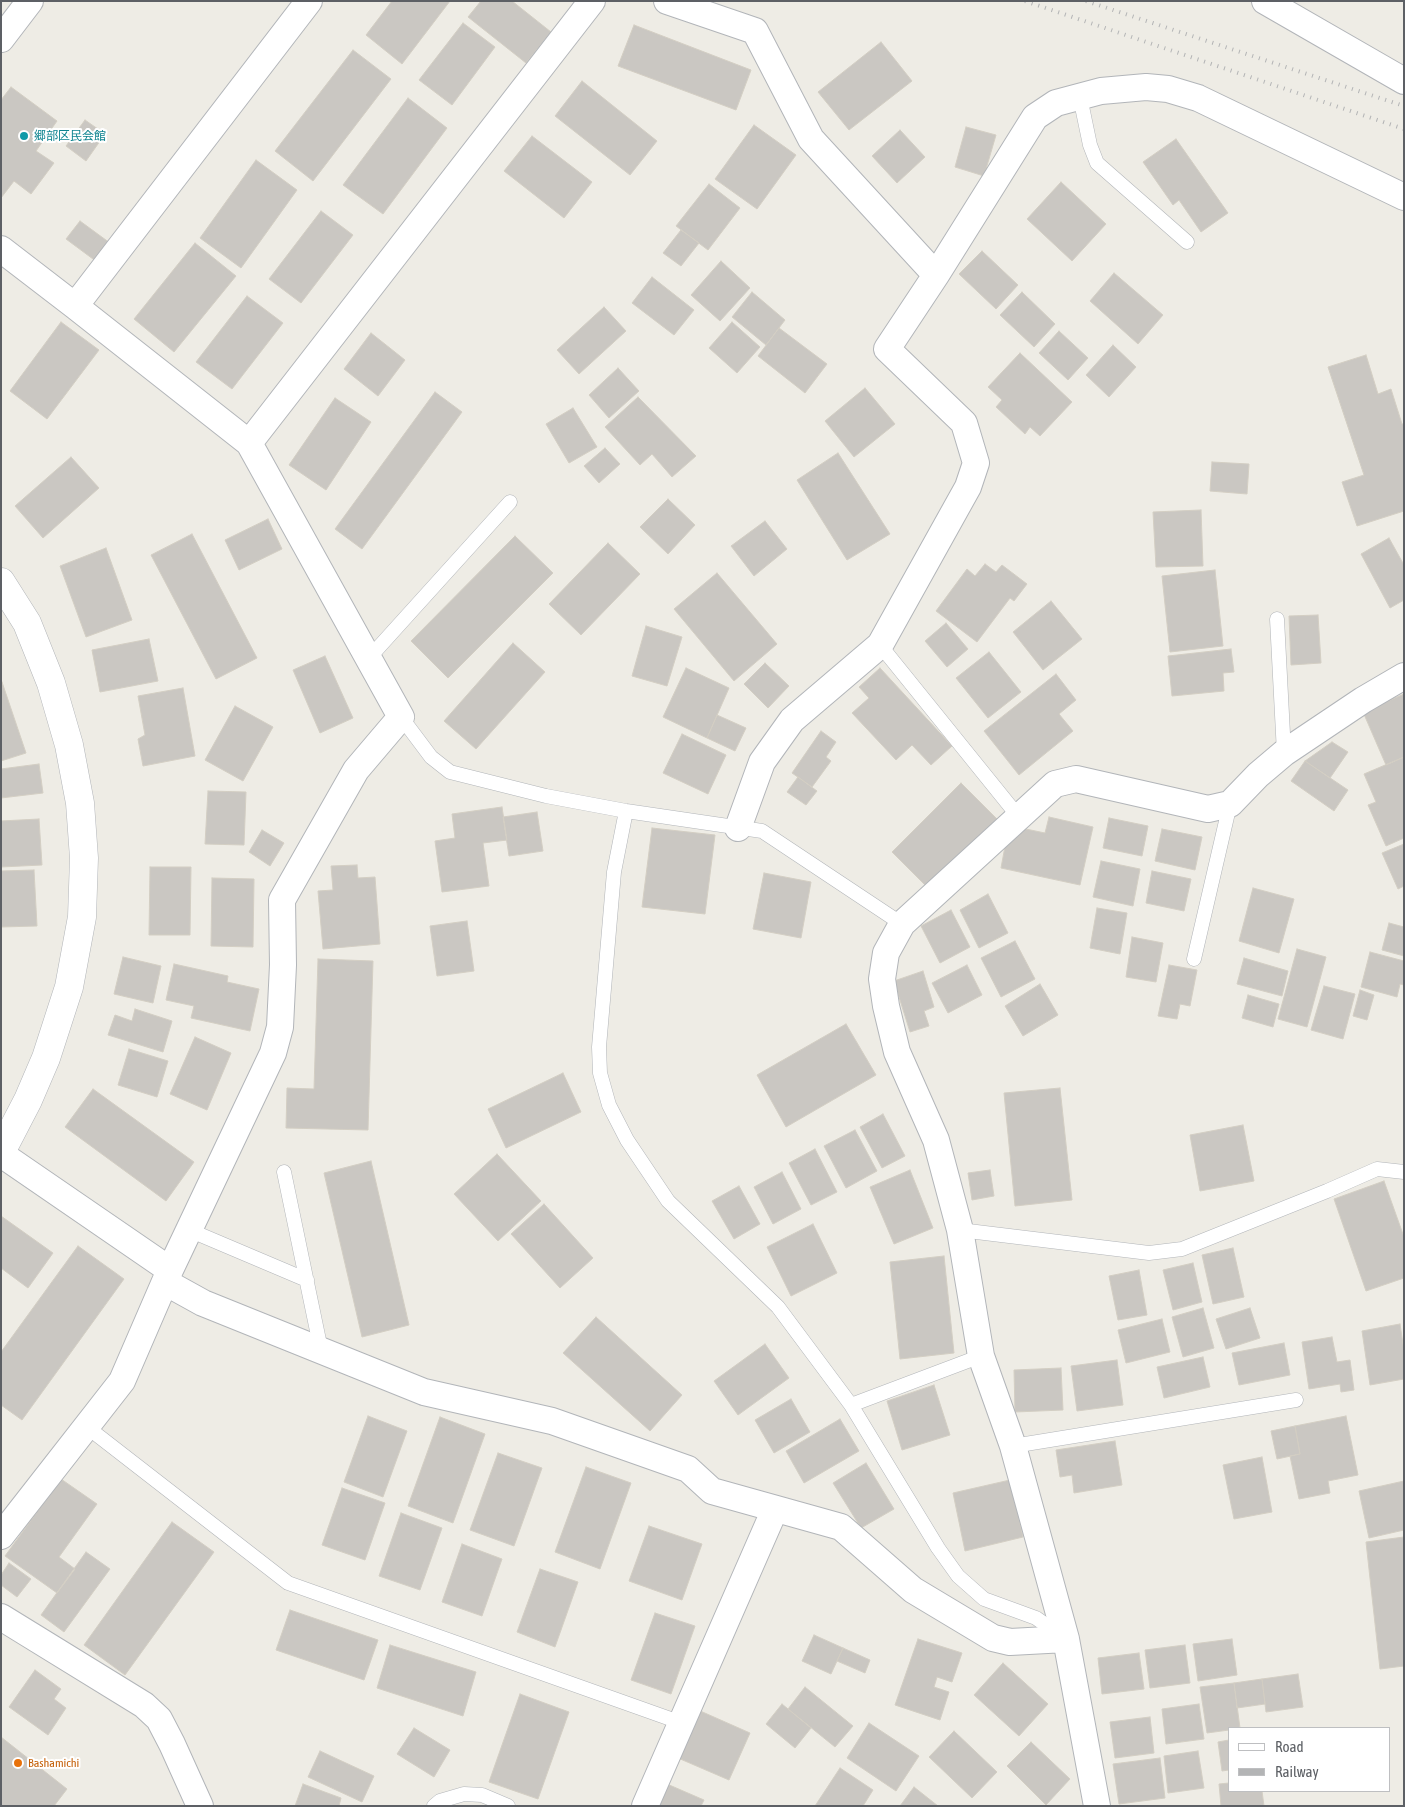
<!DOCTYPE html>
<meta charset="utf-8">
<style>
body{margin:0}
#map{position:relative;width:1405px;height:1807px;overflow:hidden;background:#eeece5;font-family:"Asap Condensed",sans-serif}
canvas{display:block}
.frame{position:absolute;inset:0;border:2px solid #5d6065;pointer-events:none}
.legend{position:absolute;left:1228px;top:1727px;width:162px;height:65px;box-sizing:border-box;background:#fff;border:1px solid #bebfc1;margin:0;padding:6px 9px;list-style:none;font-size:15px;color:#5d6065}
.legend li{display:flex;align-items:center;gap:10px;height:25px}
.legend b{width:25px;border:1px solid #bebfc1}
</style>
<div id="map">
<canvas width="1405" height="1807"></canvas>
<div class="frame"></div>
<ul class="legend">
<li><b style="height:6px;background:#fff"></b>Road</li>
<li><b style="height:6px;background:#b3b4b5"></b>Railway</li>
</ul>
</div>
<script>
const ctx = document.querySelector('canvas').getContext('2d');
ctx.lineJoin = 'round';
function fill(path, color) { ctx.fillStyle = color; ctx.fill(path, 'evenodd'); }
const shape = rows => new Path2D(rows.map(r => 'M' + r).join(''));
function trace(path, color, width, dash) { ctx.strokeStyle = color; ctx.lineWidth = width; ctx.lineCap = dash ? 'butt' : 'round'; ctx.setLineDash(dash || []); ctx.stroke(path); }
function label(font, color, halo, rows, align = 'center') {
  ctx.font = font + ' "Asap Condensed","Noto Sans JP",sans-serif'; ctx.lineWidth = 4; ctx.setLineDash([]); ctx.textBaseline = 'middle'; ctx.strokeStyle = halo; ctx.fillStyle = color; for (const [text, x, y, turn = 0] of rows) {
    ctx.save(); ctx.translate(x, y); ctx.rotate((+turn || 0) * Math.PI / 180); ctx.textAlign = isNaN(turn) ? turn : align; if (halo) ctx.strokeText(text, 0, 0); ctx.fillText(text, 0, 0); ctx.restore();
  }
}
const building = shape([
 [392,1,450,1,402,64,366,35,392,1],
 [481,1,512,1,551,32,526,63,468,17,481,1],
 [463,23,495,47,452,105,419,80,463,23],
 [634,25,751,70,736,110,618,66,634,25],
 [881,42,912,81,849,130,818,92,881,42],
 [353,50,391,79,313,181,275,151,353,50],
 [582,81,657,141,630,175,555,116,582,81],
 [11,87,57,121,36,151,54,163,31,194,14,181,1,198,1,100,11,87],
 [408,98,447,128,383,214,343,185,408,98],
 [85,120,105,134,86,161,66,146,85,120],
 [754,125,796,155,757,209,715,179,754,125],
 [966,127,996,135,984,176,955,167,966,127],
 [900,130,925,157,897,183,872,156,900,130],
 [532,136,592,182,564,218,504,171,532,136],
 [1176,139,1228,213,1201,232,1179,200,1173,205,1143,162,1176,139],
 [256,160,297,190,241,268,200,238,256,160],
 [1061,182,1106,224,1072,261,1027,219,1061,182],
 [709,184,740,208,708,250,676,226,709,184],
 [321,211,353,235,301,303,269,279,321,211],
 [80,221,110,243,97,262,66,239,80,221],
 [681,230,699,243,681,266,663,253,681,230],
 [195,243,236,276,174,352,134,319,195,243],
 [982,251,1018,285,996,309,959,274,982,251],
 [721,261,750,288,720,321,691,295,721,261],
 [1114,273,1163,315,1138,344,1090,301,1114,273],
 [652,277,694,310,674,335,632,303,652,277],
 [752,292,785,320,766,345,732,317,752,292],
 [1022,292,1055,324,1034,347,1000,315,1022,292],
 [247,296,283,323,232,389,196,362,247,296],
 [604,307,626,331,579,374,557,350,604,307],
 [61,322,99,350,47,419,10,391,61,322],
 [732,322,760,347,737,373,709,348,732,322],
 [779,328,827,364,805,393,758,356,779,328],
 [1059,331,1088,358,1068,380,1039,353,1059,331],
 [371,333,405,360,378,396,344,369,371,333],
 [1113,345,1136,367,1109,397,1086,375,1113,345],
 [1020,353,1072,402,1040,436,1030,427,1025,434,996,407,1002,400,988,387,1020,353],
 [1366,355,1378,394,1391,389,1402,424,1404,424,1404,511,1357,526,1342,482,1364,475,1328,367,1366,355],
 [618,368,639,391,609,418,589,395,618,368],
 [865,388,895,424,854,457,825,421,865,388],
 [435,392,462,412,362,549,335,529,435,392],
 [638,397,696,456,672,477,652,454,640,465,605,427,638,397],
 [335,398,371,422,326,490,289,465,335,398],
 [573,408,597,447,569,463,546,424,573,408],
 [605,448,620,464,599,483,584,466,605,448],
 [838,453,890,534,847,560,797,480,838,453],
 [71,457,99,488,43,538,15,506,71,457],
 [1212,462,1249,464,1247,494,1210,491,1212,462],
 [668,499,695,525,668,554,640,527,668,499],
 [1201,510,1203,566,1156,567,1153,512,1201,510],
 [268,519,282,549,239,570,225,540,268,519],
 [765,521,787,549,754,576,731,546,765,521],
 [192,534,257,658,216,679,151,555,192,534],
 [515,536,553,573,448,678,411,641,515,536],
 [1389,538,1404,565,1404,600,1390,608,1361,554,1389,538],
 [608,543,640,574,581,635,549,604,608,543],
 [106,548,132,620,86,637,60,566,106,548],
 [985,564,996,572,1002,565,1027,584,1014,601,1010,598,977,642,936,611,967,569,975,576,985,564],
 [1215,570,1223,646,1170,652,1162,576,1215,570],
 [717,573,777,644,734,681,674,609,717,573],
 [1051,601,1082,639,1043,670,1013,632,1051,601],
 [1318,615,1321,663,1291,665,1289,616,1318,615],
 [946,623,968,649,947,667,925,641,946,623],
 [646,626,682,637,667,686,632,676,646,626],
 [149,639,158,681,100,692,92,650,149,639],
 [513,643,545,672,476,749,444,721,513,643],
 [1231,649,1234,672,1223,673,1224,691,1172,696,1168,656,1231,649],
 [989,652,1021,692,988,718,956,678,989,652],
 [325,656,353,718,320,733,293,670,325,656],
 [765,663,789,686,768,708,744,684,765,663],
 [686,668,729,688,707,738,663,717,686,668],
 [880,668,952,746,931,765,912,745,896,760,852,713,869,698,859,687,880,668],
 [1056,674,1076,700,1059,714,1073,731,1019,775,984,731,1056,674],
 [2,682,26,753,1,761,1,682,2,682],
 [183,688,195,756,143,766,138,739,145,735,138,696,183,688],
 [1404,694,1404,757,1386,765,1363,712,1404,694],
 [235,706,273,727,243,781,205,760,235,706],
 [717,715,746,728,735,751,707,738,717,715],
 [821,731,836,742,826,757,831,761,812,787,792,773,821,731],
 [682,734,726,755,708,794,663,773,682,734],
 [1332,742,1348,752,1330,778,1305,761,1332,742],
 [1404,757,1404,838,1386,846,1368,805,1376,802,1364,774,1404,757],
 [1305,761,1348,790,1334,811,1291,781,1305,761],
 [39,764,43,793,1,798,1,769,39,764],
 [798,777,817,791,806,805,787,792,798,777],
 [961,783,1003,825,934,894,892,852,961,783],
 [208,791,246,792,244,845,205,844,208,791],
 [502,807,507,840,483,843,489,886,442,892,435,841,455,838,452,814,502,807],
 [537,812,543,851,509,856,503,817,537,812],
 [1049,817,1093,827,1080,885,1001,868,1006,841,1021,828,1045,833,1049,817],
 [1109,818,1148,826,1142,856,1103,848,1109,818],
 [39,819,42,865,1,867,1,821,39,819],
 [652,828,715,835,705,914,642,907,652,828],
 [1162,829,1202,837,1195,870,1155,861,1162,829],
 [262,830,284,843,270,866,249,852,262,830],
 [1404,844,1404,886,1398,889,1382,853,1404,844],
 [1101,861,1140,869,1133,906,1093,897,1101,861],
 [357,865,358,878,375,877,380,944,323,949,318,891,333,890,331,866,357,865],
 [150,867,191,867,190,935,149,935,150,867],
 [34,870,37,926,1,927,1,871,34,870],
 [1152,871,1191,879,1184,911,1146,903,1152,871],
 [764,873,811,882,801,938,753,929,764,873],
 [212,878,254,879,253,947,211,946,212,878],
 [1253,888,1294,899,1279,953,1239,941,1253,888],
 [988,894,1008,933,979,948,960,910,988,894],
 [1097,908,1127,913,1120,954,1090,948,1097,908],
 [951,910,970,947,940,963,921,926,951,910],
 [467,921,474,971,437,976,430,926,467,921],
 [1389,923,1404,927,1404,956,1382,950,1389,923],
 [1132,937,1163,943,1156,982,1126,977,1132,937],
 [1015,941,1035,979,1001,997,981,958,1015,941],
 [1297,949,1326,957,1307,1027,1278,1019,1297,949],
 [1370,952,1404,961,1404,985,1400,984,1397,997,1361,987,1370,952],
 [123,957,161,966,153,1003,114,994,123,957],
 [1244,958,1288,971,1282,996,1237,984,1244,958],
 [318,959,373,961,368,1130,286,1128,287,1088,314,1089,318,959],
 [174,964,228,976,227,982,259,989,250,1031,191,1018,194,1006,166,1000,174,964],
 [967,965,982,995,948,1013,932,983,967,965],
 [1169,965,1197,970,1190,1006,1180,1004,1177,1019,1158,1016,1169,965],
 [923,971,934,1007,924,1011,929,1026,910,1032,894,981,923,971],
 [1040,984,1058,1015,1023,1036,1005,1006,1040,984],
 [1324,986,1355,994,1343,1039,1311,1030,1324,986],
 [1360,990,1374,995,1367,1020,1353,1016,1360,990],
 [1248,995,1279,1004,1273,1027,1242,1018,1248,995],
 [135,1009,172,1021,163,1052,108,1035,115,1015,132,1021,135,1009],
 [846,1024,876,1075,786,1127,757,1075,846,1024],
 [195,1037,231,1053,207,1110,170,1094,195,1037],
 [129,1049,168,1061,157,1097,118,1085,129,1049],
 [563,1073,581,1112,506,1148,488,1109,563,1073],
 [1060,1088,1072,1200,1015,1206,1004,1093,1060,1088],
 [93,1089,194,1162,166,1201,65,1127,93,1089],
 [883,1114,905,1156,882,1168,860,1127,883,1114],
 [1243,1125,1254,1181,1200,1191,1190,1135,1243,1125],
 [855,1130,877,1171,846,1188,824,1146,855,1130],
 [815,1149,837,1192,811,1205,789,1163,815,1149],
 [497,1154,541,1201,498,1241,454,1194,497,1154],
 [371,1161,409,1325,362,1337,324,1173,371,1161],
 [910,1170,933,1228,894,1244,870,1187,910,1170],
 [990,1170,994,1196,972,1200,968,1173,990,1170],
 [782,1172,801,1209,773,1224,754,1187,782,1172],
 [1384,1181,1404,1237,1404,1278,1366,1291,1334,1199,1384,1181],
 [739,1186,760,1224,734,1239,712,1201,739,1186],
 [544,1204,593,1258,560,1288,511,1234,544,1204],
 [1,1216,53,1253,28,1288,1,1268,1,1216],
 [813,1224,837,1273,791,1296,767,1247,813,1224],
 [78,1246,124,1279,22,1420,1,1405,1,1352,78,1246],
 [1233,1248,1244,1297,1213,1304,1202,1255,1233,1248],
 [944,1256,954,1353,900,1359,890,1262,944,1256],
 [1193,1263,1202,1302,1173,1310,1163,1270,1193,1263],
 [1139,1270,1147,1315,1118,1320,1109,1276,1139,1270],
 [1203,1308,1214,1348,1183,1357,1172,1317,1203,1308],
 [1250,1308,1260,1338,1226,1349,1216,1319,1250,1308],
 [596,1317,682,1395,650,1431,563,1353,596,1317],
 [1162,1319,1170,1352,1126,1363,1118,1330,1162,1319],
 [1400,1324,1404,1351,1404,1379,1370,1385,1362,1331,1400,1324],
 [1332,1337,1337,1362,1350,1360,1354,1390,1341,1392,1340,1384,1309,1389,1302,1342,1332,1337],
 [1284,1343,1290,1375,1239,1385,1232,1353,1284,1343],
 [765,1344,789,1378,738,1415,714,1381,765,1344],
 [1203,1357,1210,1387,1164,1398,1157,1367,1203,1357],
 [1117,1360,1123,1405,1077,1411,1071,1366,1117,1360],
 [1061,1368,1063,1410,1015,1412,1014,1370,1061,1368],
 [934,1385,950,1435,902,1450,887,1401,934,1385],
 [791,1399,810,1432,774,1453,755,1420,791,1399],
 [368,1416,407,1431,383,1497,344,1482,368,1416],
 [1346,1416,1358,1475,1328,1481,1330,1493,1299,1499,1290,1456,1300,1454,1295,1426,1346,1416],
 [440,1417,485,1434,453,1523,408,1506,440,1417],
 [840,1419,859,1451,804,1483,786,1451,840,1419],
 [1295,1426,1300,1454,1277,1459,1271,1431,1295,1426],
 [1115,1441,1122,1485,1074,1493,1072,1475,1060,1477,1056,1450,1115,1441],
 [498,1453,542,1468,514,1546,470,1530,498,1453],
 [1262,1457,1272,1512,1234,1519,1223,1465,1262,1457],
 [866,1463,894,1509,861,1528,833,1483,866,1463],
 [586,1467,631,1483,600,1569,555,1552,586,1467],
 [61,1479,97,1504,59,1557,75,1569,57,1593,5,1556,61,1479],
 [1010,1480,1023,1537,965,1551,953,1493,1010,1480],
 [1404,1481,1404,1530,1369,1538,1359,1491,1404,1481],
 [342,1488,385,1503,365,1560,322,1545,342,1488],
 [401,1513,442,1528,420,1590,379,1576,401,1513],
 [172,1522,214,1552,125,1675,84,1645,172,1522],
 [649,1526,702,1544,682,1600,629,1581,649,1526],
 [1404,1537,1404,1666,1380,1669,1366,1542,1404,1537],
 [462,1544,502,1559,482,1616,442,1602,462,1544],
 [86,1552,110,1569,64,1632,41,1615,86,1552],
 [9,1563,31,1579,17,1597,1,1585,1,1575,9,1563],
 [540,1569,578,1582,555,1647,517,1632,540,1569],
 [290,1610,378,1640,364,1680,276,1650,290,1610],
 [655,1613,695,1626,671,1694,631,1680,655,1613],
 [814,1635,843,1648,831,1674,802,1661,814,1635],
 [918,1639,962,1653,952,1682,937,1677,934,1687,949,1692,940,1720,895,1705,918,1639],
 [1232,1639,1237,1675,1198,1681,1193,1644,1232,1639],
 [390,1645,476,1672,463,1716,377,1688,390,1645],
 [1185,1645,1190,1683,1150,1688,1145,1650,1185,1645],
 [843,1648,870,1660,865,1673,837,1661,843,1648],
 [1139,1653,1144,1689,1102,1694,1098,1658,1139,1653],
 [1003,1663,1048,1704,1019,1736,974,1695,1003,1663],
 [35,1670,61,1689,54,1699,66,1708,48,1735,9,1707,35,1670],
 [1298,1674,1303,1707,1266,1712,1262,1679,1298,1674],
 [1262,1679,1265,1704,1237,1708,1234,1683,1262,1679],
 [1234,1683,1240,1728,1229,1728,1229,1730,1207,1733,1200,1687,1234,1683],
 [805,1687,853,1726,835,1747,788,1709,805,1687],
 [520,1694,569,1712,538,1799,489,1782,520,1694],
 [782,1704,811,1728,795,1748,766,1724,782,1704],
 [1199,1704,1204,1739,1166,1744,1162,1709,1199,1704],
 [698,1710,750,1733,729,1780,678,1758,698,1710],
 [1150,1717,1154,1753,1115,1758,1110,1722,1150,1717],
 [869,1723,919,1756,896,1791,847,1758,869,1723],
 [414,1728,450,1750,434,1777,397,1754,414,1728],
 [954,1731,997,1772,972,1798,929,1757,954,1731],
 [1,1737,67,1789,54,1806,1,1806,1,1737],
 [1229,1740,1229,1770,1222,1771,1218,1742,1229,1740],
 [1031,1742,1070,1779,1046,1805,1007,1766,1031,1742],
 [320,1751,374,1776,362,1802,308,1777,320,1751],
 [1198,1751,1204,1788,1168,1793,1164,1756,1198,1751],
 [1160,1758,1165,1798,1119,1804,1113,1764,1160,1758],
 [840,1768,873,1790,863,1806,815,1806,840,1768],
 [1229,1783,1229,1791,1262,1791,1264,1806,1221,1806,1219,1784,1229,1783],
 [303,1784,341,1798,339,1806,295,1806,303,1784],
 [667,1784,704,1800,701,1806,657,1806,667,1784],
 [914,1787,938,1806,900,1806,914,1787]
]);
fill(building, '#cac7c2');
trace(building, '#d3cec3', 1);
const service = shape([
 [1080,97,1090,145,1097,163,1187,242],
 [1277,619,1284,753],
 [880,645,1018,816],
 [369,658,510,502],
 [401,717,431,757,450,772,546,796,626,811,762,831,902,924],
 [626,811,614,872,599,1047,600,1073,609,1105,627,1140,668,1201,778,1307,851,1405,938,1548,958,1576,984,1599,1036,1618,1063,1637],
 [1194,959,1230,804],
 [284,1172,321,1350],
 [189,1230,307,1280],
 [960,1230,1149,1253,1182,1249,1327,1191,1377,1169,1404,1172],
 [851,1405,981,1356],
 [87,1427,288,1583,682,1723],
 [1013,1446,1296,1400],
 [434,1806,440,1801,464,1794,482,1795,508,1806]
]);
const minor = shape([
 [667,1,755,31,811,139,936,275],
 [1265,1,1404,81],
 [1,39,30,1],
 [1,249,75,306,249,443,401,717,356,770,282,900,283,965,280,1027,273,1053,170,1270,122,1381,1,1536],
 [75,306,309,1],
 [249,443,592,1],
 [738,828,762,762,792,720,880,645,968,487,976,463,964,423,887,349,936,275,1035,117,1056,103,1101,91,1146,87,1168,89,1198,98,1404,197],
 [1,1154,170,1270],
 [165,1282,203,1303,424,1392,552,1421,688,1469,712,1491,841,1527,913,1590,993,1638,1010,1642,1066,1639],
 [1,1617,144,1705,159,1719,172,1744,200,1806],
 [645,1806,775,1509],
 [1097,1806,1066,1639,1013,1446,981,1356,960,1230,936,1140,897,1052,886,1006,882,979,886,953,902,924,1055,784,1076,779,1208,809,1230,804,1258,775,1284,753,1363,700,1404,676]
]);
const tertiary = shape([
 [1,582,27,623,51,683,69,745,80,803,84,858,82,917,69,987,46,1058,28,1100,1,1152]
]);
trace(service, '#b2b5b9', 15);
trace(minor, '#b2b5b9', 28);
trace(tertiary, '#b2b5b9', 29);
trace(service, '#fff', 14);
trace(minor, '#fff', 26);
trace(tertiary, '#fff', 28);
trace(shape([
 [1025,1,1404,129],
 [1086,1,1404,106]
]), '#b3b4b5', 4, [1, 6]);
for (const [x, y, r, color] of [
 [24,136,5,"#0f9aa8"],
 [18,1763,5,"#e8710a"]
]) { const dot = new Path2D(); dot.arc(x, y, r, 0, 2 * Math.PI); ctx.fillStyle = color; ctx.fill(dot); trace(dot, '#fff', 2); }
label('12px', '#0d838f', '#fff', [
 ["郷部区民会館",34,136]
], 'left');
label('12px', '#c56008', '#fff', [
 ["Bashamichi",28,1763]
], 'left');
</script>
